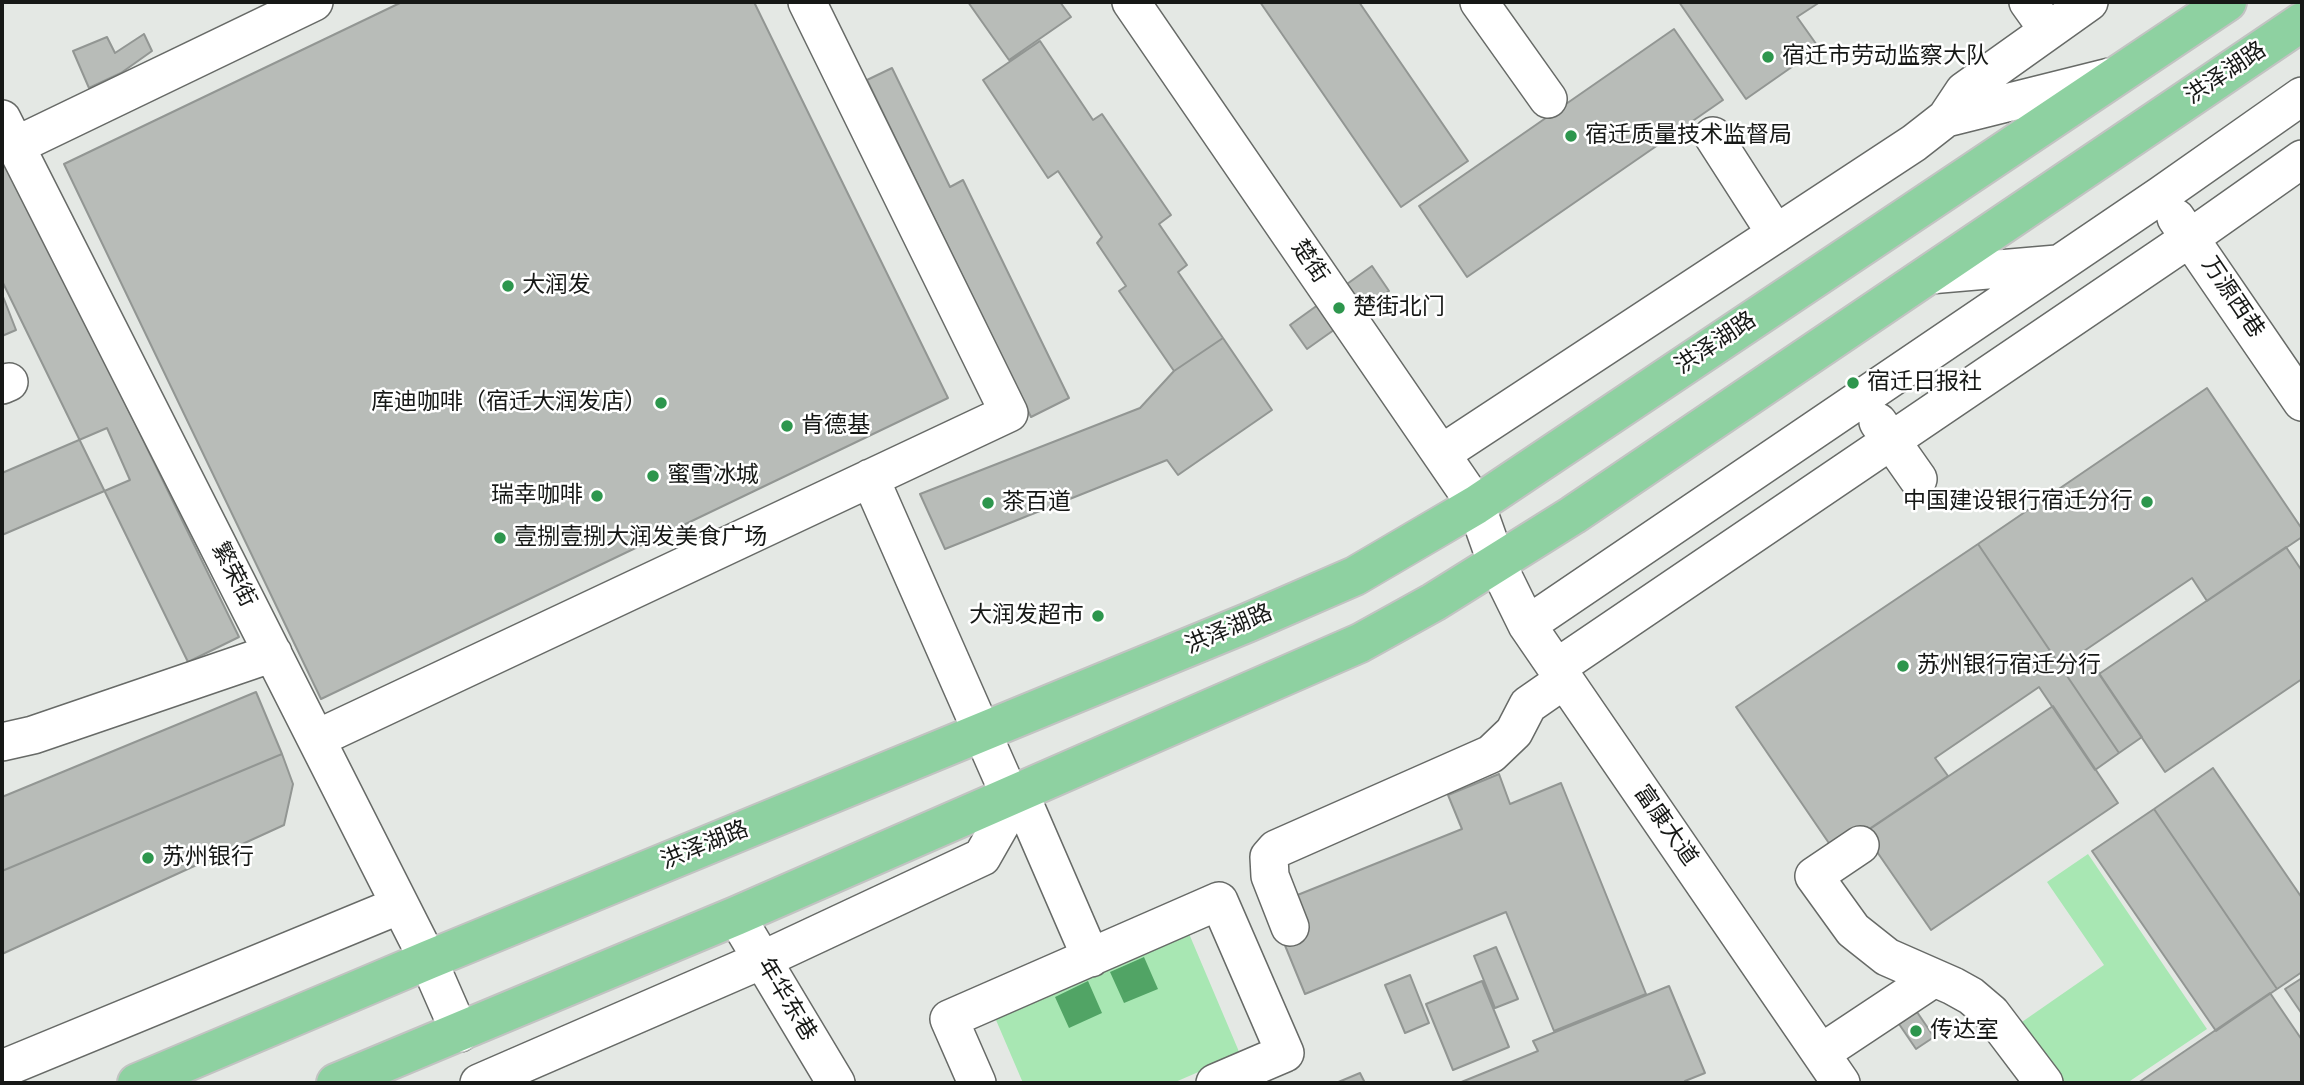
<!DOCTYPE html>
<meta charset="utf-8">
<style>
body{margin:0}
#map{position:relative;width:2304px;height:1085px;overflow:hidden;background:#e4e8e4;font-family:"Source Serif 4",serif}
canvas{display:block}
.frame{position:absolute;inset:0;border:4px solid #161816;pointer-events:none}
</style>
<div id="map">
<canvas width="2304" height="1085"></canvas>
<div class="frame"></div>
</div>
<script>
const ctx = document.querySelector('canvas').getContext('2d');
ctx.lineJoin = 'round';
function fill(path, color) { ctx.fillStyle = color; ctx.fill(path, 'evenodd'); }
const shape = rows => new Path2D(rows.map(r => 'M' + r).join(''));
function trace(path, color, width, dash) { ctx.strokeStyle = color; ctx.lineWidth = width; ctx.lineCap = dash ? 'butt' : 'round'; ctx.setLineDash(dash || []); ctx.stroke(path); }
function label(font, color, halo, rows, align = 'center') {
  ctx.font = font + ' "Source Serif 4","Noto Sans SC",serif'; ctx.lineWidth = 5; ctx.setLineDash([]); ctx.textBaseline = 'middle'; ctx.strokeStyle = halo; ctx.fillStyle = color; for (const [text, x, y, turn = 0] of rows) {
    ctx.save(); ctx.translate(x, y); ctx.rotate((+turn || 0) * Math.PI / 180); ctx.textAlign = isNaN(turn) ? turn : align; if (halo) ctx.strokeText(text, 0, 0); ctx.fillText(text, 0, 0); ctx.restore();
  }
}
fill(shape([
 [2088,854,2207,1029,2127,1083,2060,1083,2019,1024,2104,965,2047,882],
 [1187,929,1240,1054,1173,1083,1023,1083,993,1013]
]), '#a8e7b3');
fill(shape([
 [1144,957,1158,989,1124,1003,1110,972],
 [1088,981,1102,1013,1069,1028,1055,997]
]), '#51a465');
const building = shape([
 [402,2,754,2,948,398,321,699,64,164,402,2],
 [968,2,1060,2,1071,17,1009,60,968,2],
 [1260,2,1359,2,1468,161,1401,207,1260,2],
 [1679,2,1820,2,1797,17,1819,48,1746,99,1679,2],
 [1674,29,1723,100,1467,277,1419,206,1674,29],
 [144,34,152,51,121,73,89,88,73,51,107,37,115,53,144,34],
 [1040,41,1093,120,1102,114,1171,215,1159,224,1187,265,1178,272,1223,338,1174,371,1119,291,1126,286,1097,243,1102,237,1058,171,1048,178,983,80,1040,41],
 [892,68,950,187,963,180,1069,398,1031,417,867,80,892,68],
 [2,150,239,637,188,662,2,281,2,150],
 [1372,266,1389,291,1307,349,1290,325,1372,266],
 [2,294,16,330,2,336,2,294],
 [1223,338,1272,410,1178,475,1167,460,945,549,920,494,1140,408,1174,371,1223,338],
 [2207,388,2302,529,2302,537,2207,601,2192,578,2084,651,2142,737,2119,753,1978,544,2207,388],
 [107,428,130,480,2,535,2,473,107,428],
 [1978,544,2119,753,2095,770,2039,687,1935,758,1948,776,1835,852,1736,707,1978,544],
 [2286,547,2302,571,2302,679,2165,772,2099,674,2286,547],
 [256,692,282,754,2,871,2,797,256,692],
 [2053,706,2118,803,1931,930,1864,833,2053,706],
 [282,754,293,784,284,825,2,954,2,871,282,754],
 [2213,768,2302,898,2302,972,2277,989,2154,809,2213,768],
 [1499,774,1510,804,1561,783,1646,994,1554,1031,1506,912,1305,994,1284,943,1290,898,1462,829,1448,795,1499,774],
 [2154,809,2277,989,2216,1031,2092,851,2154,809],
 [1496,947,1518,999,1495,1008,1474,956,1496,947],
 [1410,975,1429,1023,1405,1033,1385,985,1410,975],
 [2302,978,2302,1014,2285,989,2302,978],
 [1482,981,1509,1047,1453,1070,1426,1004,1482,981],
 [1669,986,1705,1073,1685,1081,1685,1083,1459,1083,1538,1051,1533,1041,1669,986],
 [2270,993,2302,1040,2302,1083,2138,1083,2270,993],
 [1917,1012,1934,1037,1916,1049,1899,1024,1917,1012],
 [1360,1073,1365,1083,1336,1083,1360,1073]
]);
fill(building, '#b8bcb8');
trace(building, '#929693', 2);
const minor = shape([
 [1131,2,1476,505,1497,564,1527,625,1841,1083],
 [1479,2,1548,99],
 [2028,2,2048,30],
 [1946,118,2110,77],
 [2,119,428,960,460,1033],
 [1713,136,1776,234],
 [15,146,314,2],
 [2176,218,2302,402],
 [1929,275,2057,264],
 [2,385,9,382],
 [1878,422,1918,479],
 [1441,454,1914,143,1946,118,1964,91,2089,2],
 [870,478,1010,796],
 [1527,625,2161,195,2302,96],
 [1556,668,2190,238,2302,159],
 [316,739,1009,413,807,2],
 [2,742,33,735,273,653],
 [1019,792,1091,958],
 [1860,845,1814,876,1853,930,1887,957,1953,986,1971,996,1991,1013,2044,1083],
 [736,916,836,1083],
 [1290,927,1270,876,1269,857,1276,849,1491,754,1514,732,1528,705,1564,680],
 [1821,1053,1934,978],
 [2,1069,400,905],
 [479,1083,762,960,982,857,1019,792],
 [977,1083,949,1019,1219,901,1285,1053,1215,1083]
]);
const major = shape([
 [137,1083,428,960,1247,623,1355,576,1476,505,2227,2],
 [336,1083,736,916,1360,643,1434,602,1573,515,2302,22]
]);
trace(minor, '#676a67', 40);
trace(major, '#c2c3c2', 42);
trace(minor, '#fff', 37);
trace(major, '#8ed1a1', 38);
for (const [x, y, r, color] of [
 [1768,57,7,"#2d964d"],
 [1571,136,7,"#2d964d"],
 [508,286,7,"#2d964d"],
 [1339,308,7,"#2d964d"],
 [1853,383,7,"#2d964d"],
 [661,403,7,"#2d964d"],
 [787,426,7,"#2d964d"],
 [653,476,7,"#2d964d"],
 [597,496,7,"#2d964d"],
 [2147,502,7,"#2d964d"],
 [988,503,7,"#2d964d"],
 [500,538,7,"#2d964d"],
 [1098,616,7,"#2d964d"],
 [1903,666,7,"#2d964d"],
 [148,858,7,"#2d964d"],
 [1916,1031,7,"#2d964d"]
]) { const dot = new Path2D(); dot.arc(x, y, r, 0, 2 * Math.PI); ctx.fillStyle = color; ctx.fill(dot); trace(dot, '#fff', 2.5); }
label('23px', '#161816', '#fff', [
 ["宿迁市劳动监察大队",1782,57],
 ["宿迁质量技术监督局",1585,136],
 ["大润发",522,286],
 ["楚街北门",1353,308],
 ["宿迁日报社",1867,383],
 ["库迪咖啡（宿迁大润发店）",647,403,"right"],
 ["肯德基",801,426],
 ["蜜雪冰城",667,476],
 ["瑞幸咖啡",583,496,"right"],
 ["中国建设银行宿迁分行",2133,502,"right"],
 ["茶百道",1002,503],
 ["壹捌壹捌大润发美食广场",514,538],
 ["大润发超市",1084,616,"right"],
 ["苏州银行宿迁分行",1917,666],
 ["苏州银行",162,858],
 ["传达室",1930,1031]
], 'left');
label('23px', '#161816', '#fff', [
 ["洪泽湖路",2226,74,-34],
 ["楚街",1309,262,56],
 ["万源西巷",2232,298,56],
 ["洪泽湖路",1716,344,-34],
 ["繁荣街",233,575,63],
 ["洪泽湖路",1229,630,-23],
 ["富康大道",1665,826,55],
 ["洪泽湖路",705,846,-22],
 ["年华东巷",786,1000,59]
]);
</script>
